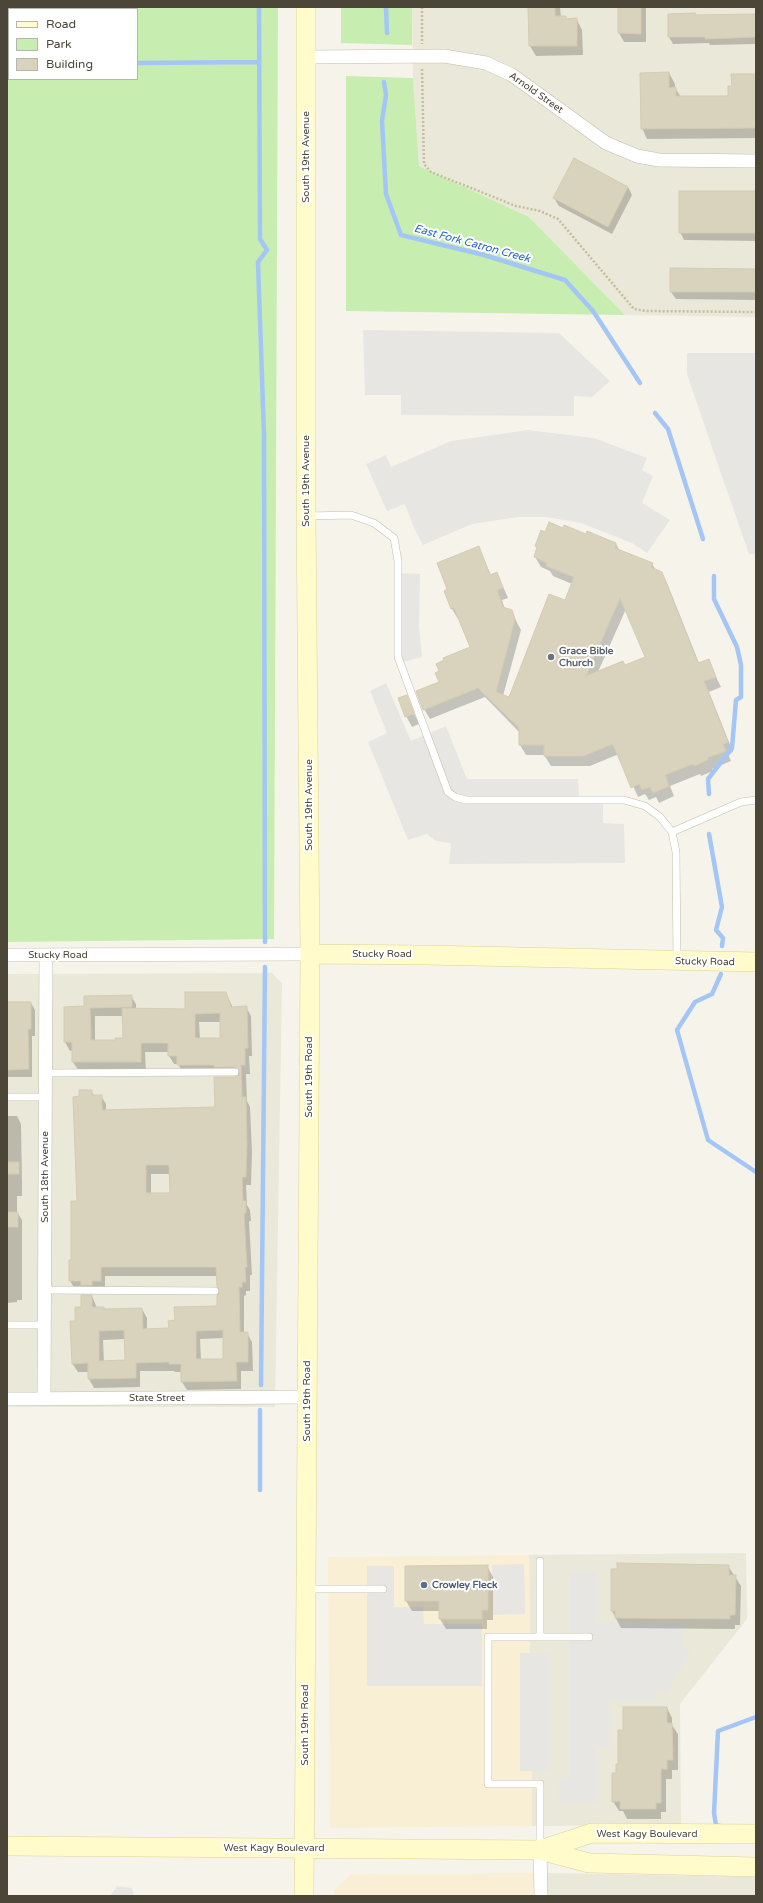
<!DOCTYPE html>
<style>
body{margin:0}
#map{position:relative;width:763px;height:1903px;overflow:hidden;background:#f6f4ea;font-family:"Varela Round",sans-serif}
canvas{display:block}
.frame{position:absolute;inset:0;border:8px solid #4b4637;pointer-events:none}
.legend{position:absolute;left:8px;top:8px;width:130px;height:72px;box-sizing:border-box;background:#fff;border:1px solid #b7b5af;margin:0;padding:5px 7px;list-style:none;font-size:12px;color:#4b4637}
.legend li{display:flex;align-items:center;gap:8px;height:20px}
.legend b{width:20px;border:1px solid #b7b5af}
</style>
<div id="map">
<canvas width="763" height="1903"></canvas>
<div class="frame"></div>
<ul class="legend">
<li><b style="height:5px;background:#fffbcb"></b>Road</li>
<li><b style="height:11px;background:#c7edb0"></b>Park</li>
<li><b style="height:11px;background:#d9d3be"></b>Building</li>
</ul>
</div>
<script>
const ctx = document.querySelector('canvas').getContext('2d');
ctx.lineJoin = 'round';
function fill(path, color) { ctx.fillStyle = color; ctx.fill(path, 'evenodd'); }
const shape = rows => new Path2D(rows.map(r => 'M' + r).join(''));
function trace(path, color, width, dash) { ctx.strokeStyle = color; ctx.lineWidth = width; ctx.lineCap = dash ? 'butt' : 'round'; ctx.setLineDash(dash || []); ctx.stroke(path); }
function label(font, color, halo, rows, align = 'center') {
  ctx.font = font + ' "Varela Round",sans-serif'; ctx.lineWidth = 4; ctx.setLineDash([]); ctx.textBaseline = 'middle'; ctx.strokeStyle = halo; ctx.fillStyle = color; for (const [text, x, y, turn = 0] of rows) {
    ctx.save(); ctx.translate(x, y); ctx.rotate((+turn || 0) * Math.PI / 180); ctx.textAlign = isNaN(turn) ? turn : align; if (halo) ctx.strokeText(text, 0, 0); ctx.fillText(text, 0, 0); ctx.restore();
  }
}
fill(shape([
 [412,7,756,7,756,317,625,315,529,217,419,166,413,78],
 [272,973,282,983,275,1407,7,1407,7,974],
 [746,1553,747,1619,680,1704,681,1825,532,1826,529,1555],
 [547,1873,756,1877,756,1896,547,1896]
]), '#eae8d8');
fill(shape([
 [529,1555,532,1826,330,1828,328,1557],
 [547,1873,547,1896,334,1896,334,1890,351,1874]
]), '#f9efd4');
fill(shape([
 [7,7,278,7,274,939,7,942],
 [9,9,137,9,137,79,9,79],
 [341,7,412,7,412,45,341,43],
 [346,76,413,78,419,166,529,217,625,315,346,311]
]), '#c7edb0');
fill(shape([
 [363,330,559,333,610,381,592,397,574,396,574,416,401,415,401,395,365,395],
 [687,353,756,353,756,554,749,554,718,465,687,374],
 [528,430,594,438,647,458,642,470,653,476,642,503,670,520,647,553,632,543,581,523,546,517,518,517,472,524,423,545,414,528,405,504,387,511,366,464,386,455,391,467,451,441],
 [398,573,420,574,419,626,422,657,400,663],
 [386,683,411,741,446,726,467,779,578,779,579,800,603,800,603,823,624,824,625,863,449,864,451,843,436,841,427,834,408,840,368,742,387,733,370,691],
 [524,1564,525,1614,493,1615,492,1565],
 [367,1566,394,1566,394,1607,423,1607,424,1624,482,1624,482,1686,367,1686],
 [570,1572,597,1572,597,1622,683,1623,683,1647,690,1652,666,1694,655,1688,655,1699,609,1700,609,1748,597,1748,597,1803,559,1803,559,1779,570,1778],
 [520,1653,549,1653,549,1771,520,1771],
 [117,1886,132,1888,134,1896,110,1896]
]), '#e7e6e2');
fill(shape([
 [529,7,560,7,561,17,565,17,567,20,577,20,582,30,583,55,536,56,530,46],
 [619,7,646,7,646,42,624,42,619,33],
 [756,15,756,44,710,45,709,43,673,44,669,37,696,16],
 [669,73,675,84,675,88,681,97,729,97,756,75,756,138,647,139,642,128],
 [628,187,632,195,612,234,559,206,554,198],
 [756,192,756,241,684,240,680,232],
 [756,270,756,300,676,299,671,292],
 [563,529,616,544,620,551,652,564,656,570,661,572,667,583,699,663,708,660,721,687,709,692,733,752,728,754,731,761,712,769,713,771,701,776,700,774,670,786,674,796,659,803,656,797,649,800,645,794,638,797,619,754,590,766,551,766,544,755,526,755,520,745,520,733,485,697,430,719,424,709,440,682,471,648,459,618,458,619,452,609,445,592,449,590,478,547,491,575,496,573,502,584,508,598,502,600,505,609,511,611,521,630,503,696,509,698,566,602,572,584,553,576,550,571,541,567,535,557,538,549,536,546,546,533],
 [626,609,647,657,625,667,598,672],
 [406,696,419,724,412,727,406,716],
 [226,993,233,1008,246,1007,251,1016,252,1056,249,1056,250,1074,246,1074,247,1101,250,1107,252,1152,251,1185,246,1185,247,1205,250,1210,251,1221,249,1221,252,1275,250,1275,250,1291,246,1291,246,1295,244,1296,244,1333,247,1333,252,1342,253,1371,241,1371,241,1389,187,1390,182,1382,182,1372,175,1372,174,1371,140,1371,140,1387,94,1388,89,1379,89,1372,78,1372,72,1363,76,1322,82,1308,92,1296,97,1308,104,1308,105,1310,142,1309,147,1318,147,1330,170,1329,176,1321,218,1307,221,1292,217,1276,105,1276,105,1289,75,1289,70,1281,78,1202,80,1097,91,1091,94,1096,101,1096,106,1104,106,1110,216,1107,236,1078,240,1075,220,1076,219,1073,183,1073,178,1064,174,1064,169,1056,169,1052,145,1052,146,1071,78,1070,73,1062,73,1050,70,1051,65,1042,85,1007,131,996,136,1004,136,1009,186,1010],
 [95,1016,123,1016,124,1039,116,1041,95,1041],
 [199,1022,221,1022,221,1039,200,1039],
 [151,1174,170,1174,171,1194,151,1194],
 [224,1338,225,1360,201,1360,200,1339],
 [125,1339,126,1361,104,1362,103,1340],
 [7,1003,31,1003,35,1010,35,1036,32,1036,32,1077,7,1077],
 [7,1116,17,1116,21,1124,22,1183,22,1196,17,1196,17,1212,22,1220,22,1300,17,1300,17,1302,7,1303],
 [487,1566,493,1577,493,1620,487,1620,487,1629,446,1629,440,1619,440,1611,412,1611,406,1601,406,1567],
 [728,1566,741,1586,740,1625,735,1625,735,1629,621,1628,612,1611],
 [667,1708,672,1718,672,1725,678,1734,678,1770,672,1770,672,1779,666,1779,666,1812,661,1812,661,1819,627,1819,623,1811,619,1811,613,1801,624,1731]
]), '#0003');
trace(shape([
 [259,7,260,239,267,250,258,262,264,435,265,942],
 [386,7,387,33],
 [137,63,258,62],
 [7,64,9,64],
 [384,82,386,95,382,121,386,194,401,235,484,255,565,280,593,311,640,383],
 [655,413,668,429,703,539],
 [709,794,708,779,732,748,736,700,741,697,741,665,737,647,714,599,714,576],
 [709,834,722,907,716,930,723,938,722,946],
 [721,974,712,994,695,1002,677,1030,708,1140,756,1172],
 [261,1385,265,967],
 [260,1490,260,1410],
 [720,1826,716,1825,714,1813,718,1731,756,1717]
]), '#a3c6f6', 4.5);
const building = shape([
 [528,7,555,7,555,16,566,16,566,19,577,18,577,46,529,46,528,7],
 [618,7,641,7,641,34,618,33,618,7],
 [695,13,695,15,756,14,756,37,705,39,705,37,668,37,668,14,695,13],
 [669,72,669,88,676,87,676,96,728,96,728,86,732,86,731,74,756,74,756,128,641,129,640,73,669,72],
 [574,158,628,187,608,227,553,198,574,158],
 [679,191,756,191,756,233,679,233,679,191],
 [670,268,756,269,756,292,670,292,670,268],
 [549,522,563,528,564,525,586,534,587,531,616,543,615,548,653,563,651,567,662,572,698,663,709,659,716,677,704,681,728,742,723,744,726,751,707,758,708,760,694,766,693,764,665,775,669,786,653,793,650,787,642,790,639,784,631,788,613,744,583,756,544,756,544,745,519,745,519,728,478,688,423,710,416,691,439,682,435,673,439,671,436,664,444,660,443,658,470,647,454,608,451,609,444,591,447,589,437,563,479,546,490,575,497,572,503,588,497,590,503,607,512,610,515,619,496,692,509,697,549,594,565,600,574,577,546,566,547,563,534,557,537,547,535,546,541,530,545,532,549,522],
 [620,598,645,657,625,665,623,661,586,676,620,598],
 [407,695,414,714,405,717,398,698,407,695],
 [185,992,226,992,231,1007,247,1006,248,1048,245,1048,245,1065,241,1065,242,1097,246,1097,247,1143,246,1177,242,1177,243,1201,246,1201,246,1213,244,1213,247,1267,245,1267,246,1282,242,1282,242,1287,239,1287,240,1332,248,1332,248,1362,236,1362,237,1381,181,1382,181,1364,169,1364,169,1362,136,1363,136,1378,88,1379,88,1363,72,1364,70,1321,75,1321,75,1307,81,1307,81,1295,92,1295,92,1307,104,1307,104,1309,142,1308,143,1329,169,1328,168,1321,175,1320,174,1307,217,1306,217,1296,220,1291,217,1286,216,1267,101,1267,101,1281,92,1281,92,1285,81,1285,81,1281,69,1281,69,1260,71,1260,71,1201,77,1201,73,1097,79,1096,79,1090,92,1090,92,1095,102,1095,102,1110,215,1107,214,1077,235,1077,239,1075,240,1072,235,1067,214,1067,214,1065,177,1065,177,1056,168,1056,168,1043,141,1043,141,1062,72,1062,72,1042,64,1042,64,1007,84,1006,84,996,132,995,132,1007,90,1008,91,1040,115,1040,115,1038,123,1038,122,1008,185,1009,185,992],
 [220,1013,220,1038,195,1038,195,1014,220,1013],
 [146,1165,169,1165,170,1193,146,1193,146,1165],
 [124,1330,125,1360,99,1361,99,1331,124,1330],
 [223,1330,223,1359,196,1359,196,1331,223,1330],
 [7,1002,31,1002,31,1029,28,1029,29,1069,7,1070,7,1002],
 [7,1162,19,1162,19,1174,7,1174,7,1162],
 [7,1212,18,1212,18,1227,7,1227,7,1212],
 [617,1563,729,1565,729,1575,736,1575,735,1615,730,1615,730,1619,615,1618,615,1611,611,1611,611,1569,617,1569,617,1563],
 [488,1565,488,1610,482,1610,482,1619,439,1619,439,1601,405,1601,405,1566,488,1565],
 [623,1707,667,1707,667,1723,672,1723,673,1760,667,1760,667,1769,661,1769,661,1803,656,1803,656,1809,620,1809,620,1801,612,1802,612,1773,616,1773,616,1764,618,1764,618,1730,623,1730,623,1707]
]);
fill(building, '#d9d3be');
trace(building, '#d4ccb1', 1);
const lane = shape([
 [308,516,351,515,374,523,394,538,398,561,398,657,448,792,455,797,466,800,624,800,645,806,660,817,672,832,676,852,677,959],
 [672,832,741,802,756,800],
 [45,1073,235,1072],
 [7,1097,45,1097],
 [44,1290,215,1291],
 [7,1325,44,1325],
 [540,1561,540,1637],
 [307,1589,383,1589],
 [540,1850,540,1784,488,1784,488,1637,589,1637]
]);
const street = shape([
 [306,57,444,56,486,63,512,75,606,143,637,156,659,160,756,161],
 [7,955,310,954],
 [44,1398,46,955],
 [7,1399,307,1397],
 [540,1850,541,1896]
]);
const secondary = shape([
 [310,954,426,955,756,962],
 [7,1846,540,1850,589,1863,756,1867],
 [540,1850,592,1833,756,1834],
 [304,1896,310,954,306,516,306,7]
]);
trace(lane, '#c2beab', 8);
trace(street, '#c2beab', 14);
trace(secondary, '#d9d397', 20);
trace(shape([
 [422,7,422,44],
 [422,69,424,164,431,172,516,206,540,211,558,219,634,309,646,311,756,312]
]), '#c5be9c', 2.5, [2, 2]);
trace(lane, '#fff', 7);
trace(street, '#fff', 13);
trace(secondary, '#fffbcb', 19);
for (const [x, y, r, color] of [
 [551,657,4,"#6b7280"],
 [424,1585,4,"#5c6f8a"]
]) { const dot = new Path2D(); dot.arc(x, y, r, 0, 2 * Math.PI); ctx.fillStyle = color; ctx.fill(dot); trace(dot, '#fff', 1.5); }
label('10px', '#4b4637', '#fff', [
 ["Arnold Street",536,93,35],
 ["South 19th Avenue",306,157,-90],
 ["South 19th Avenue",306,481,-90],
 ["South 19th Avenue",309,805,-90],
 ["Stucky Road",382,954],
 ["Stucky Road",58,955],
 ["Stucky Road",705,962,1],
 ["South 19th Road",309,1077,-90],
 ["South 18th Avenue",45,1177,-90],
 ["State Street",157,1398],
 ["South 19th Road",307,1401,-90],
 ["South 19th Road",305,1725,-90],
 ["West Kagy Boulevard",647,1834],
 ["West Kagy Boulevard",274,1848]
]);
label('bold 10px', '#5b616d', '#fff', [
 ["Grace Bible",559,651],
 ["Church",559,663]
], 'left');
label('bold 10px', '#4e5e75', '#fff', [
 ["Crowley Fleck",432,1585]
], 'left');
label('italic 11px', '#2766c0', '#fff', [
 ["East Fork Catron Creek",472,244,15]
]);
</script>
